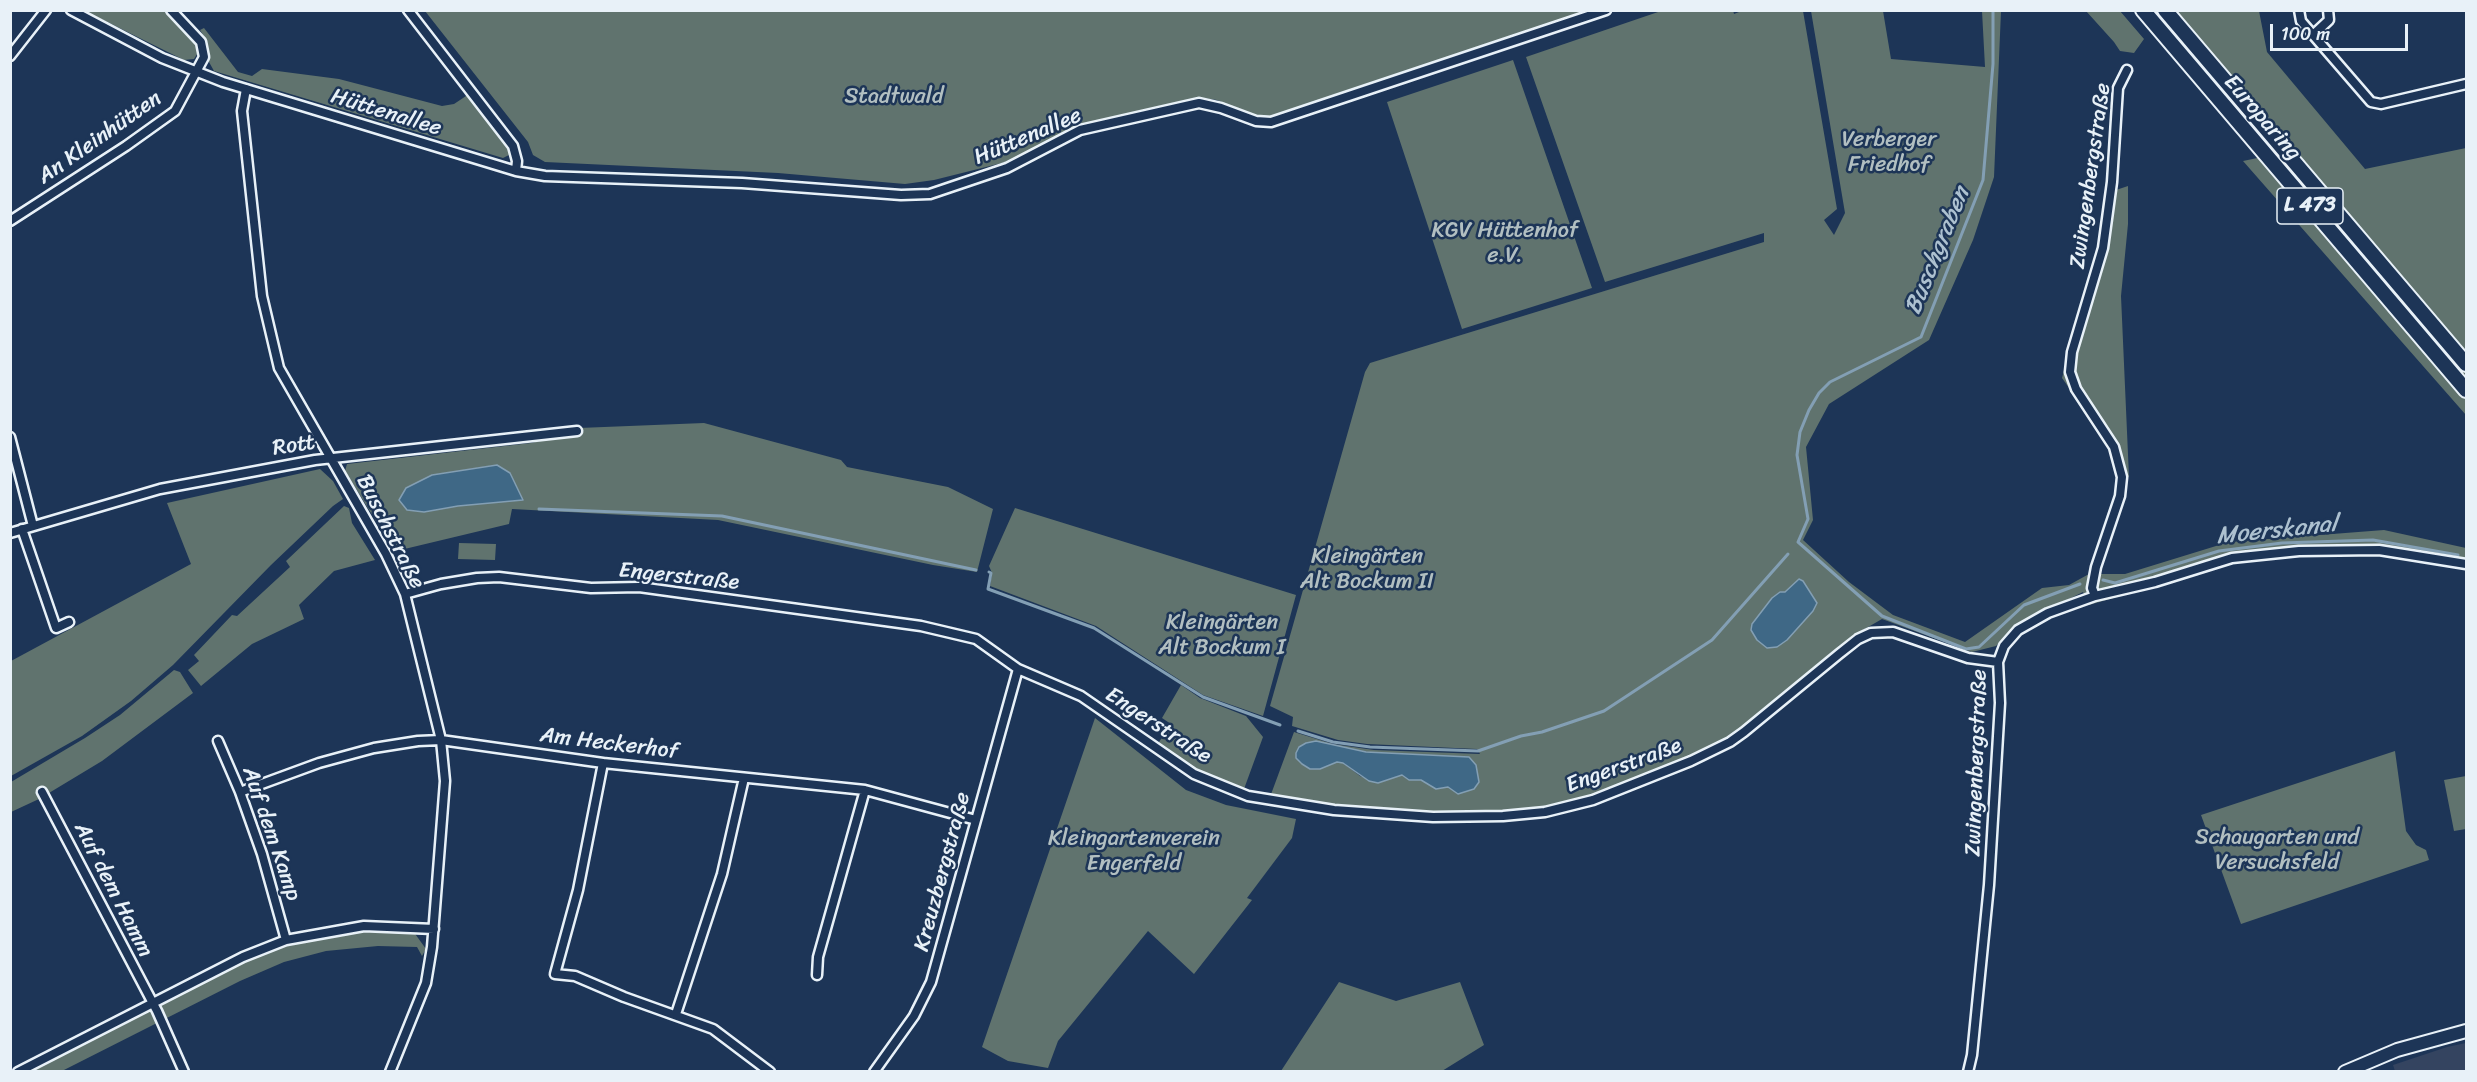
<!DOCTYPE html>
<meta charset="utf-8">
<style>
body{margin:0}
#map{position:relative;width:2477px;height:1082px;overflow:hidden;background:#1d3557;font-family:Sriracha,sans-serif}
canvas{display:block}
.frame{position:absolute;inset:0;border:12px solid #e8f1f8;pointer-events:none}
.scale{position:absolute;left:2270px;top:24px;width:138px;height:27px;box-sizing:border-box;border:3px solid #e8f1f8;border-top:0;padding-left:8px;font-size:18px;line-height:21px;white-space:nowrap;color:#e8f1f8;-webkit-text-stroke:4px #1d3557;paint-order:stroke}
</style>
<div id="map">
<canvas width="2477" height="1082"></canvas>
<div class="frame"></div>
<div class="scale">100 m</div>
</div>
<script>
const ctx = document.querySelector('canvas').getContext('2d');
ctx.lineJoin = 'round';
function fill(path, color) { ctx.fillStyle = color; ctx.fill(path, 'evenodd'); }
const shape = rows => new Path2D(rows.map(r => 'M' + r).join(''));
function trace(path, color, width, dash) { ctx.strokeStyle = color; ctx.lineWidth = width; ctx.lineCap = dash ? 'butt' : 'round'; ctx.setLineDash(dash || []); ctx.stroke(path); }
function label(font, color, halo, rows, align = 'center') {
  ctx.font = font + ' Sriracha,sans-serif'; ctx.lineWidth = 5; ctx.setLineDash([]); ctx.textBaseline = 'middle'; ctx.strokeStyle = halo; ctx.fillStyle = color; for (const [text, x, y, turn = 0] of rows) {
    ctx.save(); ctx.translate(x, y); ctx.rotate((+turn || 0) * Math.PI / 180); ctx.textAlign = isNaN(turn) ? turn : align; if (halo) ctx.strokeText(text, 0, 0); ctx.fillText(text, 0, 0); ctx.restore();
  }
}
fill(shape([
 [2466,1043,2466,1071,2395,1071,2393,1065,2447,1047]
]), '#344460');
fill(shape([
 [1733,10,1734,14,1744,10,1803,11,1837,209,1824,220,1834,235,1845,213,1811,11,1883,11,1891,59,1985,67,1982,11,2001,11,1994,177,1973,240,1929,340,1829,404,1806,447,1813,520,1803,540,1849,582,1893,615,1965,642,2042,588,2069,585,2089,574,2125,574,2229,542,2384,530,2466,548,2466,568,2383,555,2287,556,2245,560,2089,605,2083,592,2017,625,1996,646,1972,652,1882,619,1856,634,1745,726,1717,744,1689,759,1587,799,1547,808,1497,813,1492,810,1421,812,1305,803,1270,797,1294,732,1333,744,1374,750,1480,754,1477,749,1367,744,1338,740,1292,726,1293,717,1270,706,1365,372,1370,363,1764,242,1764,233,1605,282,1526,57,1661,11],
 [1326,745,1366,752,1468,791,1448,787,1436,789,1421,780,1409,780,1402,775,1378,783,1360,776,1343,763,1337,762,1310,769,1297,758],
 [85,11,164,11,196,43,199,51,194,59,184,60],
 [425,11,1590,11,1263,120,1217,100,1202,98,1073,128,1014,160,934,180,905,184,778,173,545,162,533,155,528,142],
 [2086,11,2120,11,2144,39,2134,53,2120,51,2114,42],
 [2174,11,2259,11,2267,52,2365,169,2466,148,2466,415,2243,161,2291,151],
 [204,28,238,72,252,76,262,69,339,79,442,106,454,104,469,94,510,146,511,151,509,155,503,158,214,71,209,62,207,41,200,30],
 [1513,60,1592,288,1462,329,1387,102],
 [2128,186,2128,224,2121,296,2129,477,2118,472,2111,447,2062,378,2071,344,2079,346,2104,265,2116,190],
 [704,423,841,460,847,467,948,487,993,509,977,572,933,565,718,520,512,509,509,524,392,552,384,534,345,471,347,464,531,443,579,432,579,428],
 [496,465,458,506,424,512,432,475],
 [320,469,333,481,343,499,333,506,271,565,173,665,131,701,82,736,11,776,11,661,191,564,167,503],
 [344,506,349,508,352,523,375,560,334,571,299,605,304,619,252,644,201,686,188,670,199,661,194,655,232,615,237,616,290,567,286,561],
 [1015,508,1296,595,1263,716,1203,695,1096,626,990,586,992,573,989,566],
 [459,543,496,544,495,560,458,559],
 [174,670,180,672,193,693,102,761,39,799,11,812,11,782,85,738,120,715],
 [1181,685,1200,698,1246,716,1263,737,1244,789,1195,770,1157,745,1171,724,1162,718],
 [1095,718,1186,790,1226,805,1296,819,1292,838,1247,898,1252,900,1194,974,1148,931,1058,1041,1048,1068,1008,1061,982,1047],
 [2395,751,2406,831,2416,845,2426,850,2429,860,2241,924,2201,815],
 [2466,776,2466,829,2454,831,2444,780],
 [359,929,413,931,426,949,422,956,417,947,378,946,326,951,284,962,240,981,62,1071,28,1072,275,946],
 [1339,982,1396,1001,1460,982,1484,1045,1442,1071,1281,1071]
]), '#60736e');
const water = shape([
 [497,465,510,473,523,500,458,506,424,512,407,510,399,500,406,488,432,475,497,465],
 [1799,579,1803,581,1817,603,1813,611,1787,640,1777,647,1767,648,1757,640,1751,630,1752,624,1772,598,1780,592,1785,592,1799,579],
 [1316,741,1366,752,1469,757,1476,765,1479,782,1474,789,1458,794,1448,787,1436,789,1421,780,1409,780,1402,775,1378,783,1369,781,1343,763,1337,762,1320,769,1310,769,1302,764,1296,758,1296,753,1299,747,1306,743,1316,741]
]);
fill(water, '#3f6886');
trace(water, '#839fb4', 1.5);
trace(shape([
 [1993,10,1993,64,1983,180,1921,337,1830,382,1819,393,1809,410,1800,432,1797,455,1808,519,1798,542,1882,616,1966,649,1979,647,2024,605,2080,584],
 [539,509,722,516,976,570],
 [989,572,991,573,988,589,1094,628,1203,697,1280,725],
 [2103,580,2115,583,2219,551,2282,543,2373,540,2458,555],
 [1298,731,1333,742,1370,747,1478,751,1521,736,1542,732,1604,711,1712,640,1788,554]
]), '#839fb4', 3);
const street = shape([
 [71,10,162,58,223,82,516,171,545,176,742,183,901,195,930,194,1007,168,1080,130,1199,103,1221,108,1256,121,1271,122,1606,10],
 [408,10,513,146,517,161,516,171],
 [2299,10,2301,21,2371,102,2381,104,2466,84],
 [2313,35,2329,20,2328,10],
 [10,56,46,10],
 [246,89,242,111,262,296,279,368,386,554,405,594,441,740,445,781,432,947,426,983,390,1072],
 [10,221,126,146,175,111,204,57,201,42,171,10],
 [10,437,33,526],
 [22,529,56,628,69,622],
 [10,533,160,489,315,460,577,431],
 [405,594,441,584,477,578,499,577,591,588,639,587,921,626,976,639,1018,669,1081,696,1194,774,1248,796,1334,810,1433,817,1503,816,1545,812,1593,800,1691,761,1730,742,1744,732,1839,654,1858,639,1871,633,1893,632,1968,658,1998,662],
 [2095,596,2092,588,2096,567,2120,496,2122,477,2114,447,2076,389,2070,372,2072,352,2103,248,2112,182,2118,88,2127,70],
 [218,741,240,792,262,854,286,940],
 [603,763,578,890,555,974,575,976,624,997,713,1029,770,1072],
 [42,792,157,1011,184,1072],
 [240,792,319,763,374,748,418,741,441,740,603,763,865,790,976,820],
 [817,975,818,957,865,790],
 [676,1014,722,874,744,778],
 [18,1072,243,957,286,940,364,926,434,929],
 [874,1072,914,1016,931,982,1018,669],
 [1968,1072,1972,1055,1989,885,2000,703,1998,662,2004,646,2018,630,2048,613,2095,596,2155,582,2232,558,2299,551,2379,550,2466,564]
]);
const secondary = shape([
 [2345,1072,2397,1050,2466,1031]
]);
const primary = shape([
 [2143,10,2466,390],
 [2165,10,2466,364]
]);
trace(street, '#e8f1f8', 13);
trace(secondary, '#e8f1f8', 16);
trace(primary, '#e8f1f8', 18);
trace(street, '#1d3557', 8);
trace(secondary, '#1d3557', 12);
trace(primary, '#1d3557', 14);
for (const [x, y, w] of [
 [2310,206,66]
]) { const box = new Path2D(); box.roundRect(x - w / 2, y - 18, w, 36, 4.5); ctx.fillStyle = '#1d3557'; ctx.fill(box); trace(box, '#e8f1f8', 1.5); }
label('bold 21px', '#e8f1f8', null, [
 ["L 473",2310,206]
]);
label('22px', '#b2bfc1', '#1d3557', [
 ["Stadtwald",894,97],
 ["Verberger",1889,140],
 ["Friedhof",1889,165],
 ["KGV Hüttenhof",1505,231],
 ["e.V.",1505,256],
 ["Kleingärten",1367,557],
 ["Alt Bockum II",1367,582],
 ["Kleingärten",1222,623],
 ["Alt Bockum I",1222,648],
 ["Schaugarten und",2277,838],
 ["Versuchsfeld",2277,863],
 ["Kleingartenverein",1134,839],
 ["Engerfeld",1134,864]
]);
label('22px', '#e8f1f8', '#1d3557', [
 ["Hüttenallee",386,113,17],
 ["Europaring",2262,118,49],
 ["Hüttenallee",1028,137,-23],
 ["An Kleinhütten",100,138,-35],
 ["Zwingenbergstraße",2091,176,-82],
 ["Rott",294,446,-9],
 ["Buschstraße",390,532,63],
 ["Engerstraße",679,577,6],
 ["Engerstraße",1158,726,33],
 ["Am Heckerhof",609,744,7],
 ["Zwingenbergstraße",1977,763,-88],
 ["Engerstraße",1624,766,-20],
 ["Auf dem Kamp",271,834,71],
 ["Kreuzbergstraße",943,872,-75],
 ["Auf dem Hamm",113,890,63]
]);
label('italic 24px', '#adc1d0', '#1d3557', [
 ["Buschgraben",1938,251,-68],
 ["Moerskanal",2277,531,-6]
]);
</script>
